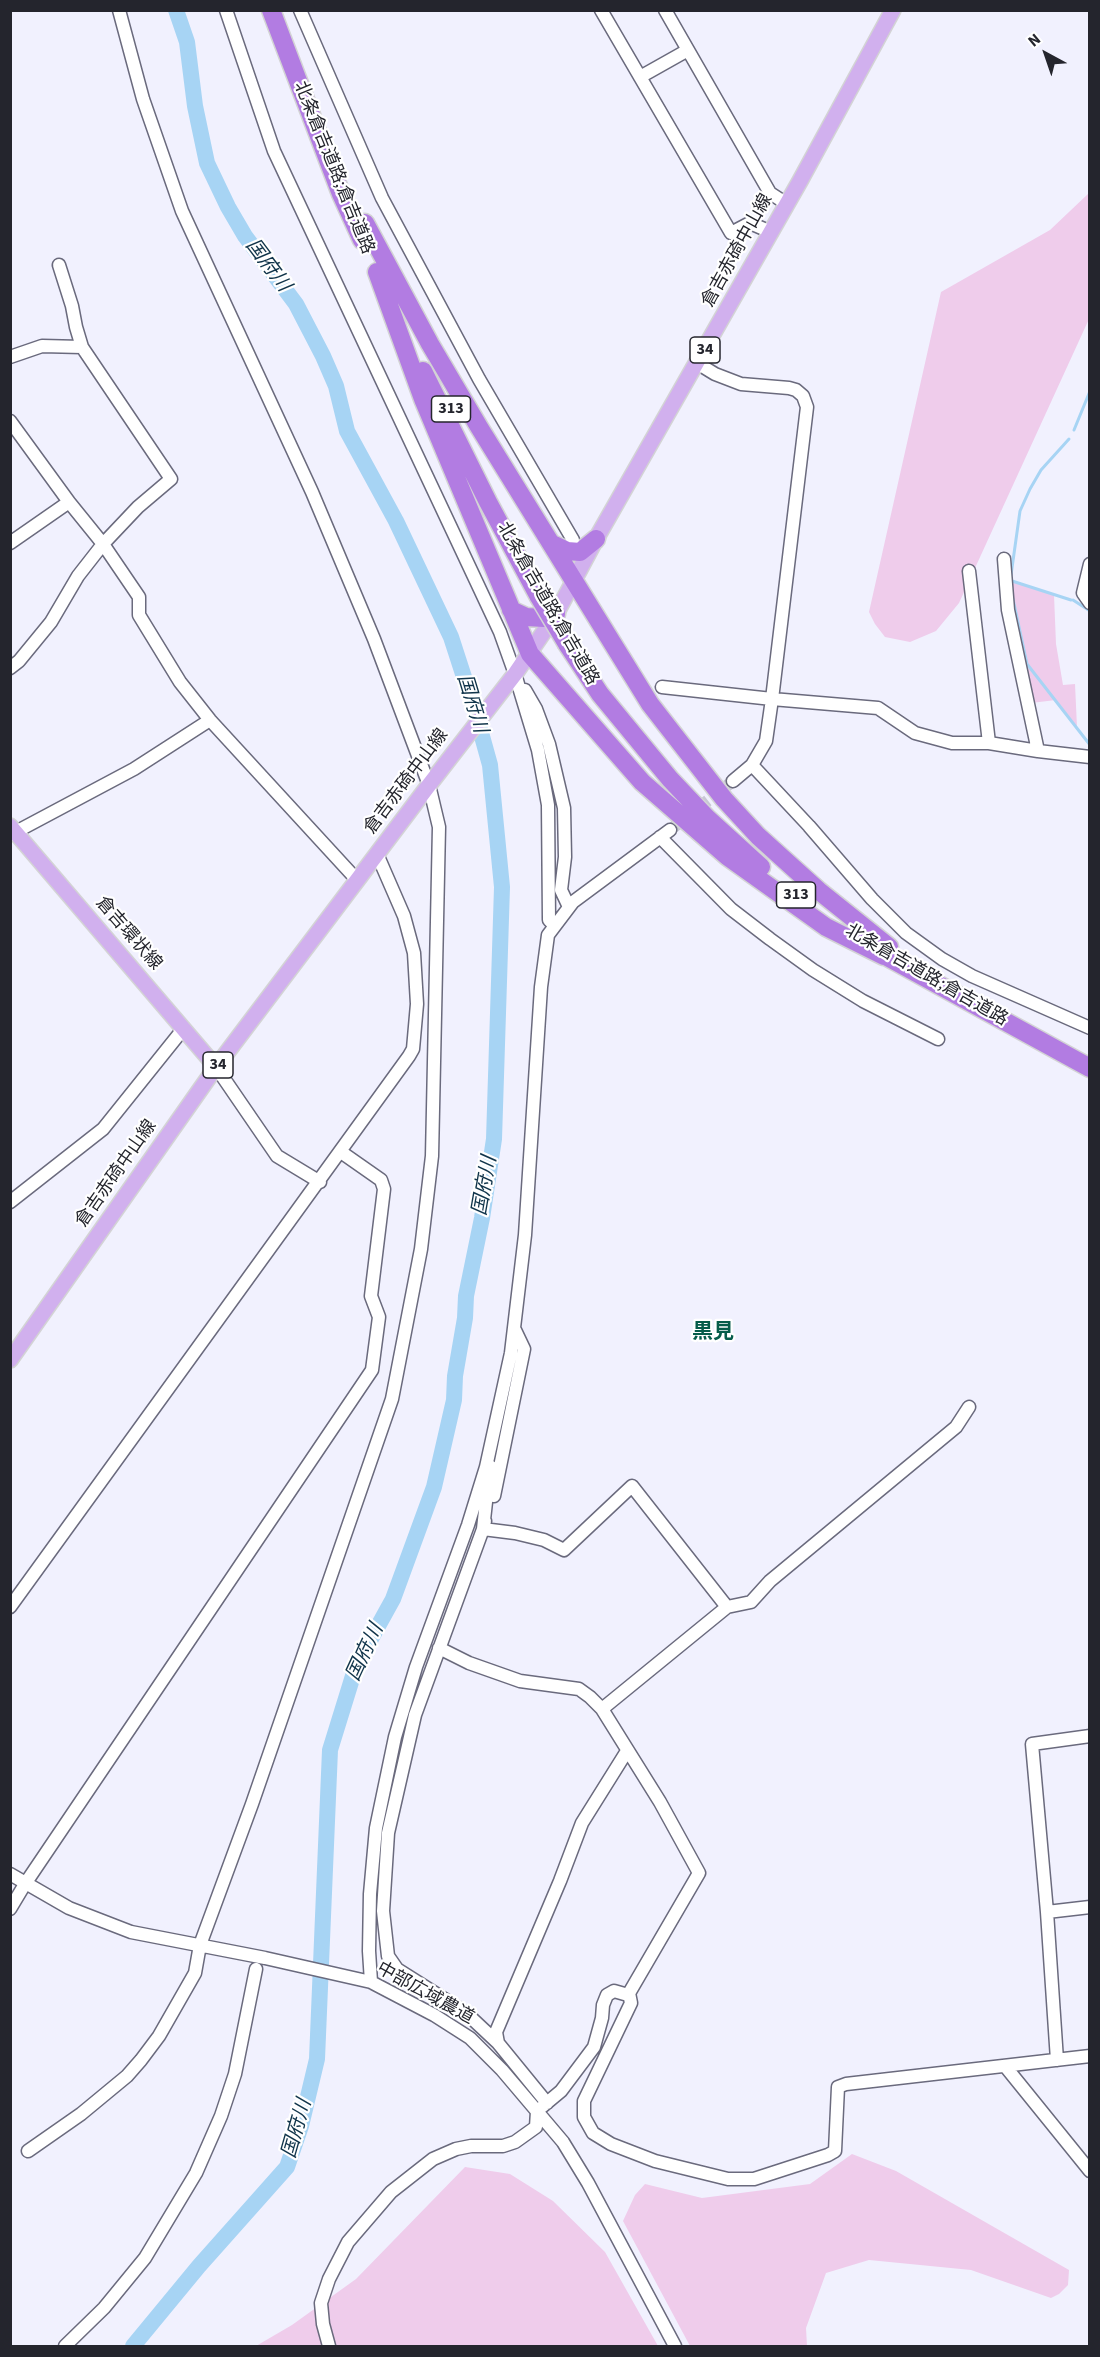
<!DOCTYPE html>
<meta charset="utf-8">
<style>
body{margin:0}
#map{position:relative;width:1100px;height:2357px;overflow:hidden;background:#f1f1fe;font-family:"Source Sans 3",sans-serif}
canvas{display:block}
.frame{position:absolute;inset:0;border:12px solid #24252d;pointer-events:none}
.north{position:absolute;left:1016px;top:24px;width:60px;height:60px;-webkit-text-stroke:4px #fff;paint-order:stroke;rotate:320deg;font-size:16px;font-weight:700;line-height:24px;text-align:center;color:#24252d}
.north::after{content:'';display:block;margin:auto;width:21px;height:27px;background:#24252d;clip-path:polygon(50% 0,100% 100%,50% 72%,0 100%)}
</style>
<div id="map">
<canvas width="1100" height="2357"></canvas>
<div class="frame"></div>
<div class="north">N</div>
</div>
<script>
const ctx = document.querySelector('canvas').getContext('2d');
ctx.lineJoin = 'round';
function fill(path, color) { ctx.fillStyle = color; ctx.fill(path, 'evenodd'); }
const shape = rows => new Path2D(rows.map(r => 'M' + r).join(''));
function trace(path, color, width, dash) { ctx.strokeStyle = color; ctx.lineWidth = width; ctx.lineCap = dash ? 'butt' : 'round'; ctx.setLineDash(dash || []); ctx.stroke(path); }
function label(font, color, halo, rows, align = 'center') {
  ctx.font = font + ' "Source Sans 3","Noto Sans JP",sans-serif'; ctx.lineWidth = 4.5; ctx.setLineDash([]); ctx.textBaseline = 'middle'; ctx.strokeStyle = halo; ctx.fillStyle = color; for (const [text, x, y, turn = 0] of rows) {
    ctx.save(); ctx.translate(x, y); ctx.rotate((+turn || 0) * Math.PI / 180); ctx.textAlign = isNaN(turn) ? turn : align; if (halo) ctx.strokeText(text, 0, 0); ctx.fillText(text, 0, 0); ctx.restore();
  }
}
fill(shape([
 [1089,193,1089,319,959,603,936,631,910,642,885,637,875,624,869,612,941,292,1050,230],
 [1007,579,1054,595,1056,644,1063,685,1075,684,1077,727,1056,700,1031,703],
 [852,2154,896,2171,1069,2270,1068,2285,1059,2294,1051,2298,971,2270,869,2260,826,2273,806,2328,807,2346,690,2346,623,2221,635,2195,645,2184,702,2198,810,2184],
 [465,2167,510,2174,553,2201,605,2252,658,2346,256,2346,292,2325,356,2279]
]), '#efcceb');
trace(shape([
 [1074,430,1090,391],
 [1011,575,1020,511,1030,489,1041,470,1069,439],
 [1012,581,1071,600],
 [1013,599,1027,664,1090,745],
 [1073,600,1090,611]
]), '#a7d4f4', 3);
trace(shape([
 [133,2346,199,2266,287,2167,301,2126,317,2059,330,1750,356,1666,393,1599,434,1487,454,1400,455,1376,465,1318,466,1296,482,1218,494,1139,502,887,490,765,475,711,451,637,396,521,347,431,336,386,323,356,296,304,245,236,228,207,207,163,195,106,187,42,176,10]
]), '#a7d4f4', 16);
trace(shape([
 [670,830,733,781]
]), '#c8c8d4', 12, [12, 6]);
const minor = shape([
 [226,10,274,151,500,632,515,674,538,750,548,805,549,920,554,925],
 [300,10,382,198,479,379,573,540],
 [601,10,731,233,750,223,771,232],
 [665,10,770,193,787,204],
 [640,77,688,50],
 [10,357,42,346,82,347],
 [697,363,715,374,741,384,789,388,796,390,803,396,807,407,772,699,766,741,752,765,733,781],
 [10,421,69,502,103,544,139,597,139,615,180,682,210,720,357,880],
 [10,543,69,502],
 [1004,559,1008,610,1038,751],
 [1090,564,1083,593,1090,603],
 [969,571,989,743],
 [10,668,19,661,51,622,78,576,103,544,138,507,171,479,82,347,76,327,72,306,59,265],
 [662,687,772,699,878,708,915,733,952,743,989,743,1038,751,1090,757],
 [525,690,536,709,549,744,564,808,565,857,561,890,569,907],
 [752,765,809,826,872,899,906,933,942,959,972,976,1090,1028],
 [10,835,134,769,210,720],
 [660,837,731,909,770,939,813,970,863,1001,938,1039],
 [216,1067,277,1156,320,1182],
 [10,1202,103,1129,184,1028],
 [490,1466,483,1529,415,1715,388,1833,383,1911,388,1956,397,1969,465,2012,498,2043],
 [494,1496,524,1349,514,1328],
 [485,1521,483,1529,515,1533,544,1540,564,1550,632,1486,727,1607],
 [10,1607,409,1056,413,1049,417,1004,414,953,404,916,377,854],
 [602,1709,727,1607,751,1602,770,1581,956,1427,969,1407],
 [10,1874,69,1908,131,1932,265,1958,371,1982,434,2015,470,2038,502,2070,563,2142,588,2183,675,2346],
 [10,1909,25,1884,372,1370,379,1317,371,1296,384,1189,381,1180,341,1152],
 [1047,1912,1090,1907],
 [371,1982,369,1951,370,1894,376,1828,395,1737,416,1667,468,1525,486,1467,511,1353,525,1235,541,987,548,935,573,902,670,830],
 [629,1993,631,2003,584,2101,584,2117,593,2133,611,2144,655,2161,728,2179,754,2179,828,2155,835,2151,838,2087,846,2084,1090,2056],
 [1057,2060,1047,1912,1032,1744,1090,1736],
 [1005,2066,1090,2171],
 [547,2103,498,2043,496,2032,560,1881,582,1823,627,1751],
 [28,2151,81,2114,127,2076,141,2060,159,2036,195,1973,200,1945,252,1804,392,1399,421,1249,432,1156,439,827,429,785,374,639,312,492,182,211,143,99,119,10],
 [65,2346,104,2308,145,2258,196,2173,221,2116,235,2074,256,1969],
 [329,2346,323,2324,321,2303,329,2279,348,2242,391,2192,433,2159,456,2149,471,2146,503,2146,515,2142,536,2127,537,2111,561,2091,594,2047,602,2018,603,2005,607,1995,614,1991,628,1995,699,1873,660,1802,602,1709,590,1697,579,1689,520,1681,469,1663,439,1648]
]);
const major = shape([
 [10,826,216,1067],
 [10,1360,216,1067,429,785,515,674,556,614,596,539,800,181,893,10]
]);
const highway = shape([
 [271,10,341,194,362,240],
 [365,223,430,344,479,427,650,704,724,799,758,836,819,891,889,947],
 [377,272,423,399,530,654,642,782,728,857,826,927,884,956],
 [423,371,488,502,539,597],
 [552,544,567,551,580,552,596,539],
 [511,610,526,617,544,618,556,614],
 [567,644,600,694,670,779,707,818,761,867],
 [873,949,1090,1068]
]);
trace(minor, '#6a6a7d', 15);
trace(major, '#d3d3d5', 18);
trace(highway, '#d3d3d5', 21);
trace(minor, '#fff', 12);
trace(major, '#d1b0ee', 15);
trace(highway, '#b27ce2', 18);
const highwayBridge = shape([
 [539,597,567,644]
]);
trace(highwayBridge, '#d3d3d5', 21, []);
trace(highwayBridge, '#b27ce2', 18);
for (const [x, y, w] of [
 [705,350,30],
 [451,409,39],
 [796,895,39],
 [218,1065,30]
]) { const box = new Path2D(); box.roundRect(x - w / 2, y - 13, w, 26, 4.5); ctx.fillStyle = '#fff'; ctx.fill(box); trace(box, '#24252d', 1.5); }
label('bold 16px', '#24252d', null, [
 ["34",705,350],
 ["313",451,409],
 ["313",796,895],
 ["34",218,1065]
]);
label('18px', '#24252d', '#fff', [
 ["北条倉吉道路;倉吉道路",333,168,68],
 ["倉吉赤碕中山線",738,251,-61],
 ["北条倉吉道路;倉吉道路",547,604,60],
 ["倉吉赤碕中山線",407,782,-53],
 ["倉吉環状線",128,934,49],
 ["北条倉吉道路;倉吉道路",926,976,30],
 ["倉吉赤碕中山線",117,1174,-55],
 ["中部広域農道",425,1994,29]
]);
label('italic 20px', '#10344a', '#fff', [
 ["国府川",267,266,53],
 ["国府川",471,704,73],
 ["国府川",486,1186,-80],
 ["国府川",366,1653,-65],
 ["国府川",298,2129,-74]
]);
label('bold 21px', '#055c4a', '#fff', [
 ["黒見",713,1333]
]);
</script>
